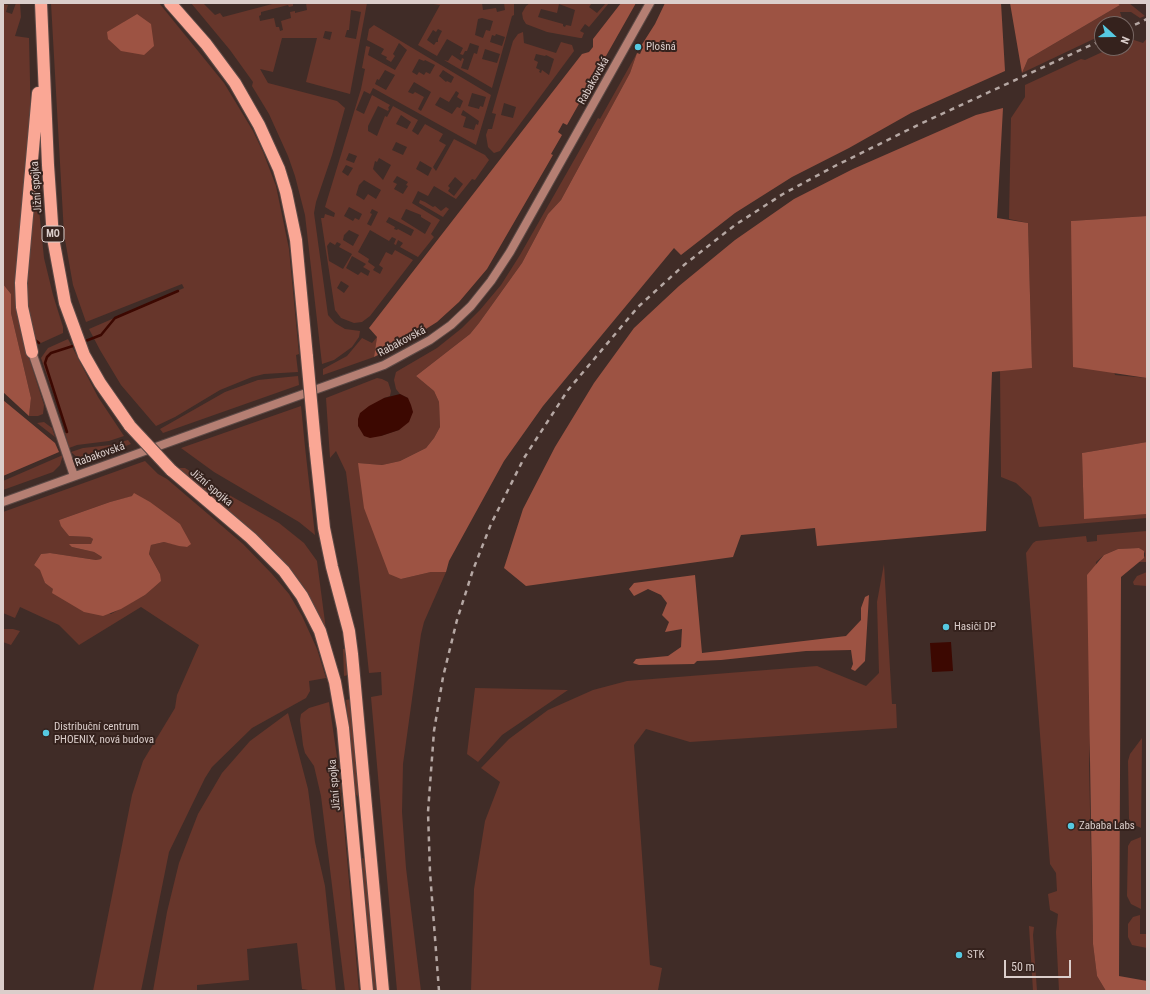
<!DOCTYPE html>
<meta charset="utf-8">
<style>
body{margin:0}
#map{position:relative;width:1150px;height:994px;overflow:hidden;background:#402c27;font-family:"Roboto Condensed",sans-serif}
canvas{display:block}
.frame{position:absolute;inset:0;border:4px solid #dbcecb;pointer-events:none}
.north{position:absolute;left:1094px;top:16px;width:40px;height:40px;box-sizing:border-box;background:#35221d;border:1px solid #776763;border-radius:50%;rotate:111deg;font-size:11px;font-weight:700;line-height:16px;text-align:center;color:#dbcecb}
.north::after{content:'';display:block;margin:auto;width:14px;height:18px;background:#56c9e1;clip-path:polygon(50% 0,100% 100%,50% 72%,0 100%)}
.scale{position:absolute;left:1004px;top:960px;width:67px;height:18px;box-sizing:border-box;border:2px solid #dbcecb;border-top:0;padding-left:5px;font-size:12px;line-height:14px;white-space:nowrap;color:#dbcecb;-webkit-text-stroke:3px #35221d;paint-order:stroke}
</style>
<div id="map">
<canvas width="1150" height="994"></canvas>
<div class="frame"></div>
<div class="north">N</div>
<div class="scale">50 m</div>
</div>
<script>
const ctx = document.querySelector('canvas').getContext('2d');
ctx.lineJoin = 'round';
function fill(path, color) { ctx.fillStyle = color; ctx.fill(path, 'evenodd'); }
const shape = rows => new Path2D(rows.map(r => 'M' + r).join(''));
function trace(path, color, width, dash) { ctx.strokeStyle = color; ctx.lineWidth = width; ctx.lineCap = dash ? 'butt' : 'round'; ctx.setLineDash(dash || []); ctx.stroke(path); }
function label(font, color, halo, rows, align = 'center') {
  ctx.font = font + ' "Roboto Condensed",sans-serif'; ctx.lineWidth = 4; ctx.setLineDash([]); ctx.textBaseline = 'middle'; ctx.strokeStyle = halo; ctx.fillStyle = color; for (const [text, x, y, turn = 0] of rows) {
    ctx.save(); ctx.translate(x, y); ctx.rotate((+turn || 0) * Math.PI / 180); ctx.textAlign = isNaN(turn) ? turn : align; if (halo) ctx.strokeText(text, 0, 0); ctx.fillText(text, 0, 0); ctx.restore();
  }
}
fill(shape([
 [16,3,20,3,21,17,15,36,29,38,31,125,28,187,17,252,16,288,18,318,23,339,44,405,43,414,38,416,29,416,31,398,11,313,11,294,3,284,3,4,8,5,6,12,12,14],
 [51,3,159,3,224,83,253,131,263,152,276,186,289,249,299,354,296,355,298,372,264,374,252,377,220,390,175,417,156,426,121,385,100,350,89,329,184,288,182,284,86,322,73,285,64,234],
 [137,14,121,51,124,22],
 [191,3,203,3,215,15,220,13,223,17,276,3,295,3,293,4,293,6,289,7,288,5,261,12,261,15,259,16,260,21,274,18,276,27,279,27,280,31,283,30,281,21,291,18,290,12,295,11,295,13,307,10,306,3,367,3,350,94,306,82,317,38,282,38,273,72,260,69,268,83,337,101,345,108,332,155,316,202,314,213,328,315,335,323,345,329,360,331,359,337,352,347,334,360,322,364,305,215,295,176,288,156,269,114,252,86,253,82,230,50],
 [351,10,361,12,356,39,345,37,347,30,349,30],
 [325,31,332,32,330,40,323,38],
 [427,3,482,3,483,10,496,8,497,12,505,10,504,3,514,3,514,15,512,16,492,88,444,60,448,61,452,55,461,61,462,58,464,59,461,68,468,70,474,53,477,54,479,46,470,43,467,51,465,51,463,55,460,54,463,48,447,39,437,56,418,45,440,5],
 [482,18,493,21,490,31,486,30,483,38,475,35,478,19],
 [438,29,442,31,438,39,438,42,436,42,434,45,427,40,433,30,436,32],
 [496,34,505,37,502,46,490,42,492,35,495,36],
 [485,49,500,54,497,63,482,59],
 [530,3,592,3,589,7,597,13,606,3,609,3,589,27,585,24,580,31,584,33,582,38,580,38,547,32,526,24,523,19,522,13,526,6],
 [559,4,575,10,571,26,566,25,565,27,563,26,563,24,538,17,541,9,557,13],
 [1117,3,1129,3,1145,16,1140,18,1131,12,1120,12,1124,24,1102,24,1102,35,1022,73,1028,59,1120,5],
 [374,25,491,95,476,145,373,88,370,94,364,91,356,110,364,114,372,95,390,105,388,108,389,109,388,111,378,106,368,126,368,131,377,136,385,116,387,117,393,106,418,120,412,131,418,135,425,124,443,134,439,141,446,145,433,167,436,171,454,139,485,155,489,160,475,180,472,179,456,199,434,186,428,196,418,191,412,203,440,220,431,234,434,237,418,257,400,247,403,243,398,240,396,245,394,244,396,239,392,237,389,241,370,230,358,252,369,259,368,262,375,267,373,270,380,274,383,268,379,265,386,252,392,255,395,250,413,260,370,316,362,322,354,323,341,318,335,310,321,218,324,218,325,214,334,217,335,213,325,207,361,89,365,69,362,68,366,46,370,47,368,55,395,70,407,50,399,43,393,54,395,56,391,62,386,59,387,57,381,54,384,49,367,40,369,29],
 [419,59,424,61,425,60,435,65,430,74,426,72,424,75,419,72,417,75,412,72],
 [385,70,395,75,386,90,375,84,377,79,379,80],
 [443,70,454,77,451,83,447,81,446,82,439,76],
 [414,82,431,92,421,111,418,109,424,97,415,92,413,94,408,92],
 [456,91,459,93,457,97,463,101,460,108,457,107,452,114,435,105,440,97,449,102],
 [472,93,486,97,483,107,480,106,479,109,468,106],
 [463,110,479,121,478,125,476,124,474,130,463,127,466,117,461,115],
 [401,115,411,122,407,129,396,124],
 [396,142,407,147,403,155,392,150],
 [349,153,357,156,354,163,346,160],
 [379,158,391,165,383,180,373,169,375,161,377,162],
 [420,161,432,168,428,176,416,169],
 [346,165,353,168,348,176,342,172],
 [397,176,408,182,406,185,408,186,403,194,394,189,397,184,393,182],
 [455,177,463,184,454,196,448,191,450,188,448,186],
 [364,180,381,190,376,199,368,194,364,200,356,195,359,185],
 [349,207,362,214,359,220,355,218,353,221,344,216],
 [372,209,378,212,371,226,367,224,372,214,370,213],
 [406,209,421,215,421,217,431,223,425,234,401,219],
 [389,217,414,230,411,236,398,229,397,230,394,229,395,227,386,222],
 [349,230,359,235,353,246,343,240,344,235],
 [330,242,335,245,337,242,341,244,339,247,352,254,343,269,329,261,327,246],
 [352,256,366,264,363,267,370,271,368,276,361,272,358,275,346,268],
 [341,281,349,286,344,293,337,288],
 [523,32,524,43,556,53,561,42,572,45,574,51,500,151,494,153,488,147,486,135,488,129,492,129,496,114,492,113,513,41,518,34],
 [536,54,545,56,546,55,554,59,549,75,542,70,541,73,539,72,540,70,536,68,538,62,534,60],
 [504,103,516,107,513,118,501,115],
 [1147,38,1147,216,1071,221,1115,375,1147,378,1147,442,1082,453,1084,518,1147,514,1147,518,1039,527,1031,497,1016,483,1001,477,1000,370,1032,368,1028,223,1009,219,1011,118,1025,97,1025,85,1081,59,1085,60,1111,48,1126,48,1126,41,1131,39,1143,43],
 [637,53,630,73,561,200,548,214,522,263,479,323,470,334,416,376,434,391,439,402,440,427,434,438,426,448,400,461,382,465,358,463,401,579,431,572,446,572,424,622,421,634,403,764,402,812,406,868,421,991,397,991,371,697,382,695,381,672,369,673,358,568,346,472,336,451,330,458,326,398,377,378,382,379,388,382,391,391,390,396,384,398,381,436,399,430,408,398,400,394,396,389,394,380,396,372,437,348,462,328,480,310,501,285,520,255,598,118,600,119],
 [37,190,44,258,53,295,63,327,63,333,41,343,35,341,27,305,27,285,30,254,28,254],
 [420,200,425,202,433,207,435,206,441,211,446,207,449,209,443,217,419,203],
 [377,337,374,357,323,375,323,369,347,356,362,338,372,343],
 [68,339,98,397,124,436,109,441,77,445,69,448,65,433,67,432,41,358,48,348],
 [298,376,299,385,163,433,160,429,225,392,258,380],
 [301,406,305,447,315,535,299,522,214,472,181,448],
 [44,422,52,428,55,437,37,423],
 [128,440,131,444,90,459,78,458,71,452,83,448,111,445],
 [63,455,60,465,53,472,3,490,3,481],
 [145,461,158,474,167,479,243,544,272,574,289,594,302,616,317,649,326,678,309,681,310,691,306,698,252,728,212,767,205,778,169,852,141,991,93,991,132,795,143,761,175,708,177,695,199,645,141,607,79,645,59,625,20,607,15,618,3,613,3,512],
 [134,494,187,547,164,542,151,545,149,554,160,574,145,595,111,614,53,589,45,583,41,570,34,565,41,554,50,553,96,560,101,559,102,557,94,552,72,547,73,544,91,544,93,539,91,537,69,536,59,520,110,502,133,496],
 [178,468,185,468,222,491,279,523,304,543,317,561,326,630,304,587,273,550],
 [1147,531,1147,562,1139,562,1145,556,1145,553,1139,548,1118,549,1104,555,1096,562,1089,765,1093,944,1097,976,1106,991,1059,991,1056,932,1058,914,1050,910,1048,894,1057,891,1056,873,1050,864,1026,553,1033,543,1036,541,1086,536,1087,542,1097,541,1097,535],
 [884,564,892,704,896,704,897,728,690,742,646,729,634,745,650,965,662,968,658,990,471,991,474,889,485,821,500,782,481,768,509,739,548,710,593,690,627,681,817,666,866,686,879,673,877,602],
 [1147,572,1147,586,1134,585,1133,582,1137,576],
 [3,629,13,629,20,631,11,645,3,642],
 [343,649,345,649,349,675,344,676],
 [475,688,568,690,502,735,478,762,467,754],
 [351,699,359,793,358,797,355,793,346,700],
 [329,702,339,771,359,991,345,991,321,796,314,766,305,753,303,745,300,720,301,714,309,708],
 [288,713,308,789,315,842,325,886,336,991,314,991,302,989,297,943,247,949,249,980,197,985,197,991,153,991,167,912,179,863,198,814,222,773,250,741],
 [1142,738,1141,828,1133,824,1129,819,1128,761,1130,754],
 [1141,837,1141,909,1131,904,1127,896,1128,846,1131,841],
 [362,858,365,859,377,991,373,991],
 [1140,915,1140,934,1147,934,1147,948,1132,945,1128,937,1128,924,1133,917],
 [1029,926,1034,927,1033,935,1037,991,1033,991]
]), '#67362b');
fill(shape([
 [621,3,636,3,567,125,563,123,558,132,562,135,551,154,553,155,487,269,459,302,437,322,410,339,374,357,377,337,369,328,582,54,589,52,593,47,593,39],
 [665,3,1001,3,1005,71,911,113,849,148,792,177,735,213,681,255,674,248,543,406,504,461,449,561,446,572,431,572,401,579,389,574,364,508,358,463,382,465,400,461,426,448,434,438,440,427,439,402,434,391,416,376,470,334,479,323,522,263,548,214,561,200,630,73,637,53,640,54,643,47,641,46,655,24],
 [1010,3,1117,3,1120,5,1028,59,1022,73],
 [137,14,151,24,154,46,144,55,121,51,108,39,107,32],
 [1003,108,997,218,1028,223,1032,368,992,372,986,531,817,546,815,528,741,535,733,557,526,586,504,568,523,509,555,447,594,383,634,328,679,286,735,240,794,199,853,169,976,115],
 [1147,216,1147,378,1073,367,1071,221],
 [3,284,11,294,11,313,31,398,29,416,3,392],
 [3,400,55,443,59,452,3,476],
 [1147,442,1147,514,1084,519,1082,453],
 [134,493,150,502,180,524,191,544,187,547,179,546,164,542,151,545,149,554,160,574,161,581,145,595,121,609,103,616,84,612,52,593,53,589,45,583,40,570,34,565,41,554,50,553,96,560,101,559,102,557,94,552,72,547,69,544,91,544,93,539,90,537,69,536,61,526,59,520,110,502,132,496],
 [1139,548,1144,551,1144,558,1121,577,1119,976,1147,981,1147,991,1106,991,1097,976,1093,944,1087,575,1104,555,1118,549],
 [695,575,702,653,846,636,861,620,861,608,865,597,869,595,865,661,855,671,851,669,853,664,851,650,806,651,721,660,697,661,694,664,639,665,633,663,636,659,668,656,681,647,682,629,665,632,669,622,662,615,667,603,661,595,648,589,634,596,629,589,634,583]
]), '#9d5343');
fill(shape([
 [400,394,408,398,411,405,413,412,409,422,399,430,381,436,370,438,364,436,358,426,358,419,360,413,369,406,384,398],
 [951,642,953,671,932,672,930,643]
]), '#3c0801');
trace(shape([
 [34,339,39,343],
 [83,342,101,335,115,318,178,291],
 [67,432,45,363,47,357,51,353,76,345]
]), '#3c0801', 2.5);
const secondary = shape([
 [32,352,74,476],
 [3,502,384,365,430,340,451,325,471,306,491,281,510,252,650,3]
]);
const highway = shape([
 [41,3,48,165,53,238,65,303,84,355,100,383,130,426],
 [170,3,206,44,235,83,259,125,279,169,286,192,296,240,307,357],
 [32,352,22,307,21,283,38,93],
 [315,444,324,528,332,567,349,631,352,654,383,991],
 [171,470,251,538,284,571,302,596,320,631,335,682,343,728,367,991]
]);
trace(secondary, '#5c4945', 10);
trace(highway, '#5c4945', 14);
trace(secondary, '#b57f73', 8);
trace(highway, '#faa795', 12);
trace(shape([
 [1126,29,1147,19],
 [439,991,430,872,428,812,434,731,443,677,457,620,473,570,491,524,524,458,568,390,638,307,684,265,735,225,783,194,833,167,920,124,1102,40]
]), '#b5a7a3', 2.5, [5, 5]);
const highwayBridge = shape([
 [307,357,315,444],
 [130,426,171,470]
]);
trace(highwayBridge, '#5c4945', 14, []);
trace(highwayBridge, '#faa795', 12);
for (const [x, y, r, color] of [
 [638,47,4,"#56c9e1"],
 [946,627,4,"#56c9e1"],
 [46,733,4,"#56c9e1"],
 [1071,826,4,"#56c9e1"],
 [959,955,4,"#56c9e1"]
]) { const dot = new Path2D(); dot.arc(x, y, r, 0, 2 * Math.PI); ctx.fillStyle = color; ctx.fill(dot); trace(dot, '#35221d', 1.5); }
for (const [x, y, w] of [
 [53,234,22]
]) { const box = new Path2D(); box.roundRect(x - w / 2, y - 8, w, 16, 3); ctx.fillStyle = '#35221d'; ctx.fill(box); trace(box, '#dbcecb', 1); }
label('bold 10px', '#dbcecb', null, [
 ["MO",53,234]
]);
label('11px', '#dbcecb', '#35221d', [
 ["Plošná",646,47],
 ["Hasiči DP",954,627],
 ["Distribuční centrum",54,727],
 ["PHOENIX, nová budova",54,740],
 ["Zababa Labs",1079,826],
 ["STK",967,955]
], 'left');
label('11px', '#dbcecb', '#35221d', [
 ["Rabakovská",594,81,-61],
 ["Jižní spojka",37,187,-94],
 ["Rabakovská",402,342,-28],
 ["Rabakovská",100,455,-20],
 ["Jižní spojka",211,488,40],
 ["Jižní spojka",335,785,-95]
]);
</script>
